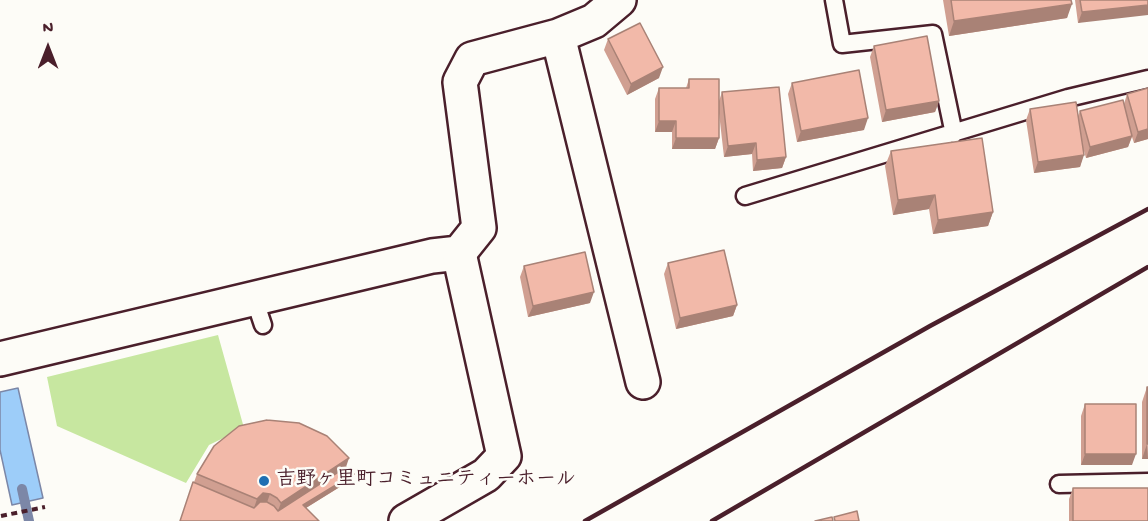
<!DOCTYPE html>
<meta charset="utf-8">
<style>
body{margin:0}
#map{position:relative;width:1148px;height:521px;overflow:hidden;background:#fdfcf7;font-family:"Gochi Hand",sans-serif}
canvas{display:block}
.north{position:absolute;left:18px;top:18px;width:60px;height:60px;-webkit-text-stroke:4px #fdfcf7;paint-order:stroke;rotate:0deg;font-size:16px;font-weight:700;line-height:24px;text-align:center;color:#4a1f2b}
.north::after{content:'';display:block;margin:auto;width:21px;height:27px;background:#4a1f2b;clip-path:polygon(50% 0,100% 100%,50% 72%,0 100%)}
</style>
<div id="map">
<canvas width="1148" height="521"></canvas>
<div class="north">N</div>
</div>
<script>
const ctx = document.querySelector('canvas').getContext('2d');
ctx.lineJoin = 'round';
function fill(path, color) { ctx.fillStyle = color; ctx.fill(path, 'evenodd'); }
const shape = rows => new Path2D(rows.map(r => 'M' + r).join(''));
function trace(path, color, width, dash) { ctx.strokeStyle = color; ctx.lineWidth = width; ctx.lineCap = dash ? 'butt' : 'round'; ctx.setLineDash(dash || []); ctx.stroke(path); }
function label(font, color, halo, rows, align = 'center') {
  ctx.font = font + ' "Gochi Hand","Klee One",sans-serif'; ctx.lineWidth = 5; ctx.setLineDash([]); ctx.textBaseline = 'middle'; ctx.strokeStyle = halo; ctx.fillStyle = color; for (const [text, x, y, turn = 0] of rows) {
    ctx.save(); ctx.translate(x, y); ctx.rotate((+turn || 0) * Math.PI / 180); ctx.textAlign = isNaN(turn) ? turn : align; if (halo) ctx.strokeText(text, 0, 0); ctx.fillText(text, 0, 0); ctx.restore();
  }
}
fill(shape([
 [218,335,244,428,209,445,186,483,57,426,47,377]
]), '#c7e7a0');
const water = shape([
 [18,388,43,498,12,505,0,450,0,392,18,388]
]);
fill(water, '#9dcdf9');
trace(water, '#7c87a7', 1.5);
trace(shape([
 [22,489,29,521]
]), '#7c87a7', 10);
const service = shape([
 [834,0,842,44,933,34,954,134],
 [745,196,1068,98,1148,79],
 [254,298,263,325],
 [1059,484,1148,482]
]);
const minor = shape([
 [558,36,643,382],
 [0,359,432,256,459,253,479,228,460,82,472,59,558,36,594,21,619,0]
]);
const tertiary = shape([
 [406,521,486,475,504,456,459,253]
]);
trace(service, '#4a1f2b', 21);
trace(minor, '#4a1f2b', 38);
trace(tertiary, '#4a1f2b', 38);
trace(shape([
 [1,516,45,507]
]), '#4a1f2b', 4, [6, 4.5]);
trace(service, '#fdfcf7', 16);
trace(minor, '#fdfcf7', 33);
trace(tertiary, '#fdfcf7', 33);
trace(shape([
 [585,521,930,326,1148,209],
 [712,521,1148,267]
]), '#4a1f2b', 4.5);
fill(shape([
 [943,0,1071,0,1067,18,949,36],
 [1075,0,1148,0,1078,23],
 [608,39,659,78,627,95,604,50],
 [874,46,939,101,935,112,882,122,870,57],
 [689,79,719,101,722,92,786,157,782,168,753,171,752,154,724,157,719,113,719,138,715,149,672,149,672,132,655,132,655,99,659,88,686,88],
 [792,83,864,130,797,142,788,94],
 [1127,94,1148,139,1134,143,1132,137,1128,147,1086,158,1084,151,1080,167,1034,173,1026,120,1030,109,1078,116,1080,111,1124,104],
 [891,151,993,212,988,226,933,234,929,209,893,215,885,166],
 [668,263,737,305,733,316,676,329,664,274],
 [524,266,590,303,528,317,520,277],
 [1147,387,1148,459,1142,459,1142,402],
 [1085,404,1132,465,1081,465,1081,416],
 [346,467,351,480,306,508,319,521,180,521,197,474],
 [1073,488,1148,521,1069,521,1069,499]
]), '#d09f91');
fill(shape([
 [1072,4,1067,18,949,36,954,21],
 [1148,5,1148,15,1078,23,1082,12],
 [663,67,659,78,627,95,631,84],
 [939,101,935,112,882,122,886,110],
 [868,118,864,130,797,142,801,131],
 [659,121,676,121,672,132,655,132],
 [1148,129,1148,139,1134,143,1138,132],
 [1132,136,1128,147,1086,158,1090,147],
 [676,138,719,138,715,149,672,149],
 [756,143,752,154,724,157,728,146],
 [1084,155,1080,167,1034,173,1038,162],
 [786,157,782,168,753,171,757,160],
 [935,195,929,209,893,215,898,200],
 [993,212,988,226,933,234,938,220],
 [594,292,590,303,528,317,533,306],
 [737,305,733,316,676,329,680,318],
 [1147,444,1148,459,1142,459],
 [1085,454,1136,454,1132,465,1081,465],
 [349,458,344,473,275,518,281,503],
 [354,474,351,480,301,511,303,505],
 [263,493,270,494,265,508,252,514,257,499]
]), '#a98276');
const building = shape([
 [951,0,1071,0,1072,4,954,21,951,0],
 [1080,0,1148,0,1148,5,1082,12,1080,0],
 [640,23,663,67,631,84,608,39,640,23],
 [927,36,939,101,886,110,874,46,927,36],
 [859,70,868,118,801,131,792,83,859,70],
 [689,79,719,79,719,138,676,138,676,121,659,121,659,88,689,88,689,79],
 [779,87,786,157,757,160,756,143,728,146,722,92,779,87],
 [1148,88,1148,129,1138,132,1127,94,1148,88],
 [1123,100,1132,136,1090,147,1080,111,1123,100],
 [1076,102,1084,155,1038,162,1030,109,1076,102],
 [982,138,993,212,938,220,935,195,898,200,891,151,982,138],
 [724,250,737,305,680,318,668,263,724,250],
 [585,252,594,292,533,306,524,266,585,252],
 [1147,387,1148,387,1148,444,1147,444,1147,387],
 [1085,404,1136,404,1136,454,1085,454,1085,404],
 [267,420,299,423,327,436,349,458,281,503,277,498,270,494,263,493,257,499,197,474,214,446,239,426,267,420],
 [346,467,354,474,303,505,319,521,180,521,193,482,254,508,260,502,267,502,274,506,278,511,346,467],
 [1073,488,1148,488,1148,521,1073,521,1073,488],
 [857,511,859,521,835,521,834,517,857,511],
 [832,517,833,521,815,521,832,517]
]);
fill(building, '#f2b9a9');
trace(building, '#a98276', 1.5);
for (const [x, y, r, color] of [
 [264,481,6,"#1f6fb2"]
]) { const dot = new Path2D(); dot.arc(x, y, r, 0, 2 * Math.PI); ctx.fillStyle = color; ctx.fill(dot); trace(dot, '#fdfcf7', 2); }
label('bold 20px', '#4a1f2b', '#fdfcf7', [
 ["吉野ヶ里町コミュニティーホール",276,481]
], 'left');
</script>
